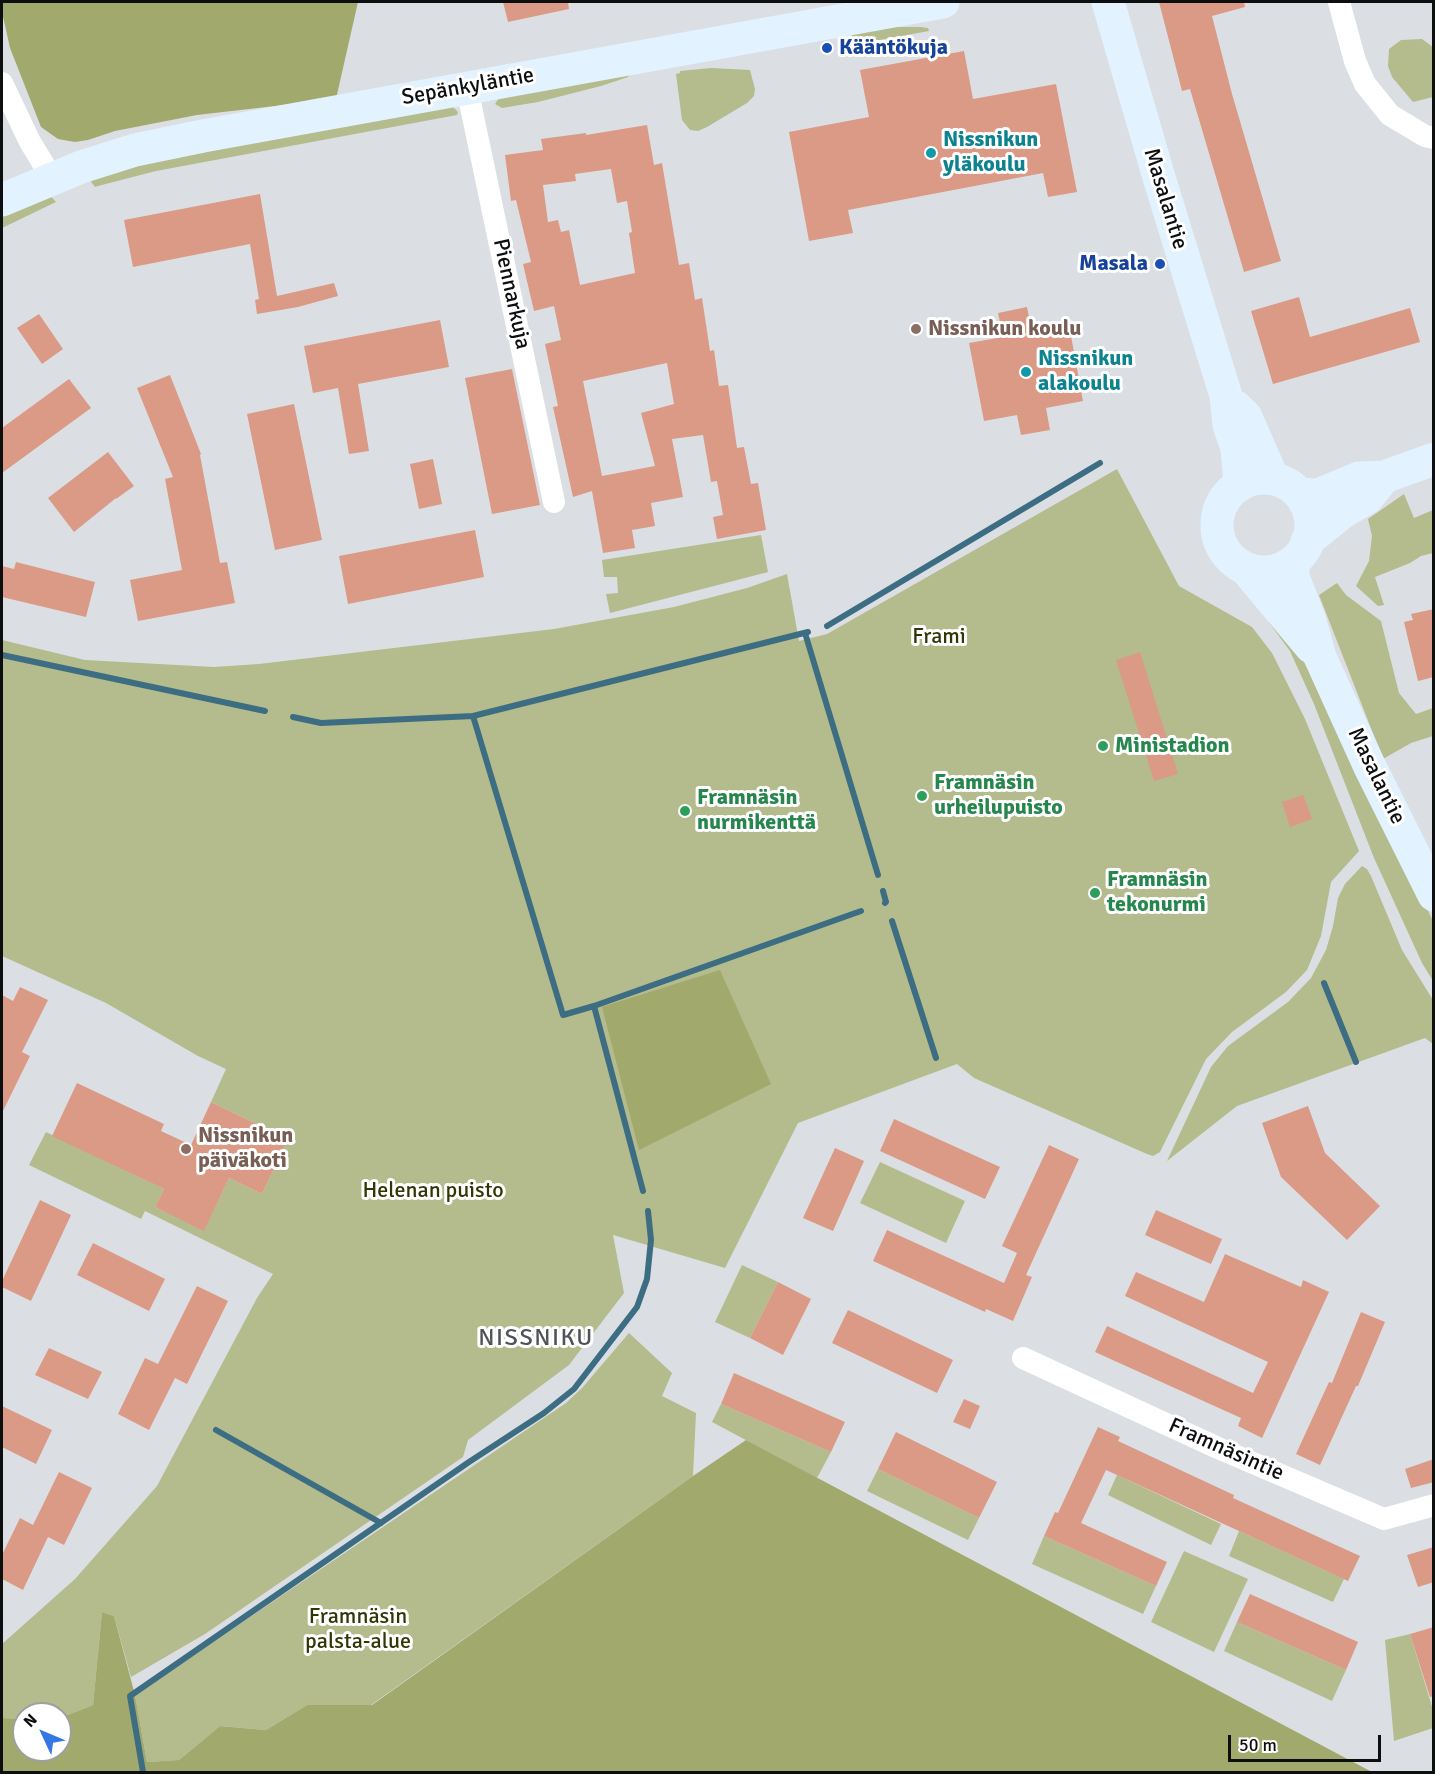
<!DOCTYPE html>
<meta charset="utf-8">
<style>
body{margin:0}
#map{position:relative;width:1435px;height:1774px;overflow:hidden;background:#dbdfe4;font-family:Signika,sans-serif}
canvas{display:block}
.frame{position:absolute;inset:0;border:3px solid #0c0e10;pointer-events:none}
.north{position:absolute;left:12px;top:1702px;width:60px;height:60px;box-sizing:border-box;background:#fff;border:2px solid #9e9f9f;border-radius:50%;rotate:314deg;font-size:16px;font-weight:700;line-height:24px;text-align:center;color:#0c0e10}
.north::after{content:'';display:block;margin:auto;width:21px;height:27px;background:#3478e5;clip-path:polygon(50% 0,100% 100%,50% 72%,0 100%)}
.scale{position:absolute;left:1228px;top:1735px;width:153px;height:27px;box-sizing:border-box;border:3px solid #0c0e10;border-top:0;padding-left:8px;font-size:18px;line-height:21px;white-space:nowrap;color:#0c0e10;-webkit-text-stroke:4px #fff;paint-order:stroke}
</style>
<div id="map">
<canvas width="1435" height="1774"></canvas>
<div class="frame"></div>
<div class="north">N</div>
<div class="scale">50 m</div>
</div>
<script>
const ctx = document.querySelector('canvas').getContext('2d');
ctx.lineJoin = 'round';
function fill(path, color) { ctx.fillStyle = color; ctx.fill(path, 'evenodd'); }
const shape = rows => new Path2D(rows.map(r => 'M' + r).join(''));
function trace(path, color, width, dash) { ctx.strokeStyle = color; ctx.lineWidth = width; ctx.lineCap = dash ? 'butt' : 'round'; ctx.setLineDash(dash || []); ctx.stroke(path); }
function label(font, color, halo, rows, align = 'center') {
  ctx.font = font + ' Signika,sans-serif'; ctx.lineWidth = 6; ctx.setLineDash([]); ctx.textBaseline = 'middle'; ctx.strokeStyle = halo; ctx.fillStyle = color; for (const [text, x, y, turn = 0] of rows) {
    ctx.save(); ctx.translate(x, y); ctx.rotate((+turn || 0) * Math.PI / 180); ctx.textAlign = isNaN(turn) ? turn : align; if (halo) ctx.strokeText(text, 0, 0); ctx.fillText(text, 0, 0); ctx.restore();
  }
}
fill(shape([
 [871,27,920,27,928,28,929,31,841,47,841,40],
 [1422,39,1433,47,1433,97,1413,102,1392,77,1388,66,1389,49,1401,40],
 [711,68,750,70,755,89,754,96,747,103,707,127,698,131,690,130,682,120,676,74,680,73,680,71],
 [633,71,628,77,601,86,538,102,502,108,495,104,501,95],
 [451,105,458,112,457,115,156,171,98,186,95,187,89,179,90,174],
 [49,194,56,202,2,228,2,212],
 [1117,469,1179,586,1252,627,1272,653,1305,719,1359,851,1331,882,1321,936,1307,970,1286,992,1232,1032,1206,1059,1160,1152,1153,1156,1147,1154,974,1078,957,1064,798,1123,725,1268,613,1235,624,1293,569,1365,468,1440,463,1457,205,1634,131,1677,114,1616,102,1612,93,1705,60,1718,60,1714,24,1714,24,1719,2,1718,2,1644,75,1579,157,1486,257,1298,273,1274,145,1211,141,1219,29,1165,46,1132,164,1189,155,1207,204,1230,229,1178,262,1194,288,1139,211,1102,226,1069,198,1056,106,1003,2,956,2,640,85,660,214,667,259,664,554,629,674,607,747,588,787,574,799,641,827,634],
 [1404,494,1414,518,1433,510,1433,553,1421,556,1410,563,1375,577,1384,605,1378,606,1356,586,1369,561,1372,536,1368,519],
 [761,535,768,572,610,613,606,594,618,593,617,577,604,577,602,560],
 [1337,583,1346,595,1381,621,1399,693,1416,714,1433,708,1433,736,1411,743,1383,759,1319,595],
 [1268,621,1296,648,1328,702,1433,921,1433,981,1422,963,1374,858,1314,704,1290,651],
 [1362,866,1367,869,1371,876,1402,950,1433,1000,1433,1044,1425,1038,1237,1106,1167,1161,1211,1067,1228,1046,1288,1002,1311,978,1326,950,1333,926,1338,898,1345,884],
 [880,1162,965,1201,946,1243,860,1203],
 [742,1265,778,1282,750,1338,715,1322],
 [629,1333,672,1373,662,1396,696,1413,693,1476,371,1705,307,1705,266,1730,220,1726,179,1760,147,1762,135,1695,566,1403,582,1388],
 [721,1404,831,1452,817,1478,712,1422],
 [878,1469,979,1518,968,1540,867,1491],
 [1117,1475,1221,1524,1211,1545,1108,1495],
 [1239,1531,1344,1579,1333,1602,1229,1556],
 [1044,1536,1156,1586,1143,1614,1032,1564],
 [1184,1551,1248,1579,1214,1652,1151,1622],
 [1237,1622,1346,1670,1332,1701,1224,1651],
 [1410,1634,1433,1710,1433,1728,1394,1741,1385,1640]
]), '#b4bb8c');
fill(shape([
 [2,2,358,2,336,99,197,115,115,131,88,140,75,142,58,139,41,127,10,48,2,12],
 [720,970,771,1084,639,1150,602,1007],
 [746,1440,1372,1772,2,1772,2,1718,24,1719,24,1750,60,1750,60,1718,93,1705,102,1612,114,1616,135,1695,147,1762,179,1760,220,1726,266,1730,307,1705,372,1705,693,1476]
]), '#a2a96d');
trace(shape([
 [827,626,1100,463],
 [805,633,878,875],
 [2,655,265,711],
 [293,717,321,723,473,716],
 [883,891,886,902,885,903],
 [892,921,936,1058],
 [1324,983,1356,1062],
 [594,1006,861,911],
 [643,1191,594,1006,563,1015,473,716,808,632],
 [216,1430,381,1523],
 [143,1772,130,1696,469,1462,544,1413,574,1389,637,1307,647,1279,651,1240,648,1211]
]), '#3c6d83', 6);
fill(shape([
 [503,2,568,2,569,9,508,22],
 [1159,2,1244,2,1245,7,1212,16,1232,94,1281,261,1244,272,1190,89,1182,91],
 [964,51,973,99,1056,84,1077,192,1048,197,1043,173,848,210,853,233,809,241,789,132,869,117,860,70],
 [647,125,654,165,662,163,679,265,689,263,695,300,702,298,710,351,714,350,719,386,728,385,737,448,744,447,751,484,758,483,766,530,717,539,713,517,723,515,717,481,711,482,703,435,672,439,683,497,651,503,655,526,632,530,635,548,603,553,592,491,573,497,553,407,558,406,545,344,561,340,554,306,534,311,523,264,531,262,516,200,511,201,505,155,543,150,541,139,586,133,586,135],
 [611,169,617,203,627,201,632,232,629,233,635,273,580,285,569,230,561,232,558,220,548,222,543,185,576,181,575,174],
 [667,363,674,404,641,413,655,466,602,476,583,381],
 [260,194,277,296,334,283,338,296,298,307,257,314,255,300,259,299,250,244,133,267,124,220],
 [1299,297,1310,337,1410,308,1420,342,1273,384,1251,311],
 [1027,307,1032,332,1069,325,1083,401,1046,408,1050,430,1021,435,1017,415,984,421,969,343,1003,337,998,313],
 [39,314,63,349,42,364,17,328],
 [440,320,449,367,358,384,369,451,349,454,338,388,313,393,304,346],
 [512,369,540,505,492,514,465,378],
 [170,375,201,454,200,455,220,563,227,562,235,603,138,621,130,580,182,570,165,479,173,477,137,388],
 [69,379,91,408,2,473,2,428],
 [294,404,322,540,275,550,247,414],
 [108,452,134,486,116,499,116,498,74,532,48,498],
 [433,459,442,504,419,509,410,464],
 [475,530,484,577,348,604,339,556],
 [16,562,95,582,86,617,2,597,2,566,14,569],
 [1434,609,1434,677,1418,681,1404,622,1413,620,1411,614],
 [1140,652,1178,774,1154,781,1116,660],
 [1303,795,1312,819,1290,827,1282,802],
 [20,987,48,1000,22,1052,30,1056,2,1113,2,995,13,1001],
 [77,1083,164,1124,161,1131,191,1145,211,1102,288,1139,262,1194,229,1178,204,1231,155,1207,164,1189,52,1136],
 [1308,1106,1325,1153,1380,1206,1347,1240,1281,1177,1262,1123],
 [894,1119,1000,1167,985,1199,880,1151],
 [1049,1145,1079,1159,1026,1275,1032,1277,1013,1321,986,1309,985,1312,873,1261,887,1230,1004,1283,1017,1253,1002,1246],
 [835,1148,864,1161,833,1231,803,1218],
 [40,1200,71,1215,31,1301,2,1287,2,1281],
 [1156,1210,1222,1239,1211,1264,1145,1235],
 [93,1243,165,1279,149,1311,77,1275],
 [1225,1254,1301,1287,1303,1280,1329,1292,1262,1438,1238,1426,1241,1418,1095,1352,1107,1326,1253,1393,1268,1362,1125,1296,1136,1272,1204,1302],
 [778,1282,811,1299,783,1355,750,1338],
 [197,1286,228,1301,187,1384,175,1378,149,1430,118,1414,145,1358,158,1364],
 [848,1310,953,1360,937,1393,832,1343],
 [1361,1312,1385,1322,1358,1386,1356,1386,1320,1465,1296,1454,1329,1382,1332,1383],
 [49,1348,102,1372,88,1399,35,1375],
 [734,1373,845,1422,831,1452,721,1404],
 [964,1399,980,1406,970,1429,953,1422],
 [2,1406,52,1430,36,1464,2,1447],
 [1098,1427,1120,1437,1118,1441,1234,1495,1233,1498,1360,1556,1348,1581,1106,1470,1081,1523,1167,1562,1156,1586,1044,1536,1055,1512,1058,1513],
 [896,1432,997,1482,979,1518,878,1469],
 [1434,1459,1434,1482,1411,1488,1405,1469],
 [59,1472,92,1488,64,1545,48,1537,23,1590,2,1579,2,1555,20,1518,33,1525],
 [1434,1547,1434,1582,1418,1587,1407,1555],
 [1250,1594,1358,1642,1346,1670,1237,1622],
 [1434,1627,1434,1696,1430,1697,1410,1634]
]), '#da9a85');
trace(shape([
 [1339,2,1355,61,1365,84,1390,115,1425,136,1434,138],
 [2,83,30,142,52,178],
 [467,88,554,502],
 [1023,1358,1218,1448,1384,1519,1434,1505]
]), '#fff', 22);
trace(shape([
 [1108,2,1158,174,1226,396,1229,425,1237,448,1240,485],
 [2,200,81,167,135,150,203,136,943,2],
 [1236,407,1246,417,1273,479],
 '1217 525a47 47 0 1 1 94 0a47 47 0 1 1-94 0Z',
 [1299,494,1318,495,1359,478,1384,477,1434,459],
 [1307,541,1343,512,1367,498,1384,477],
 [1293,562,1293,577,1309,618,1320,657,1369,765,1434,895],
 [1245,568,1311,647]
]), '#e2f2fe', 33);
for (const [x, y, r, color] of [
 [827,48,6,"#1a4fb4"],
 [931,153,6,"#0f9aa8"],
 [1160,264,6,"#1a4fb4"],
 [916,329,6,"#8d6e63"],
 [1026,372,6,"#0f9aa8"],
 [1103,746,6,"#2e9e5b"],
 [922,796,6,"#2e9e5b"],
 [685,811,6,"#2e9e5b"],
 [1095,893,6,"#2e9e5b"],
 [186,1149,6,"#8d6e63"]
]) { const dot = new Path2D(); dot.arc(x, y, r, 0, 2 * Math.PI); ctx.fillStyle = color; ctx.fill(dot); trace(dot, '#fff', 2); }
label('bold 22px', '#164399', '#fff', [
 ["Kääntökuja",839,48],
 ["Masala",1148,264,"right"]
], 'left');
label('22px', '#0c0e10', '#fff', [
 ["Sepänkyläntie",468,87,-10],
 ["Masalantie",1165,199,73],
 ["Piennarkuja",511,294,78],
 ["Masalantie",1376,776,64],
 ["Framnäsintie",1226,1450,24]
]);
label('bold 22px', '#0d838f', '#fff', [
 ["Nissnikun",943,140],
 ["yläkoulu",943,165],
 ["Nissnikun",1038,359],
 ["alakoulu",1038,384]
], 'left');
label('bold 22px', '#785e54', '#fff', [
 ["Nissnikun koulu",928,329],
 ["Nissnikun",198,1136],
 ["päiväkoti",198,1161]
], 'left');
label('22px', '#323605', '#fff', [
 ["Frami",939,637],
 ["Helenan puisto",433,1191],
 ["Framnäsin",358,1617],
 ["palsta-alue",358,1642]
]);
label('bold 22px', '#27864d', '#fff', [
 ["Ministadion",1115,746],
 ["Framnäsin",934,783],
 ["urheilupuisto",934,808],
 ["Framnäsin",697,798],
 ["nurmikenttä",697,823],
 ["Framnäsin",1107,880],
 ["tekonurmi",1107,905]
], 'left');
ctx.letterSpacing = '1.5px';
label('24px', '#4f5256', '#fff', [
 ["NISSNIKU",536,1339]
]);
ctx.letterSpacing = '0px';
</script>
